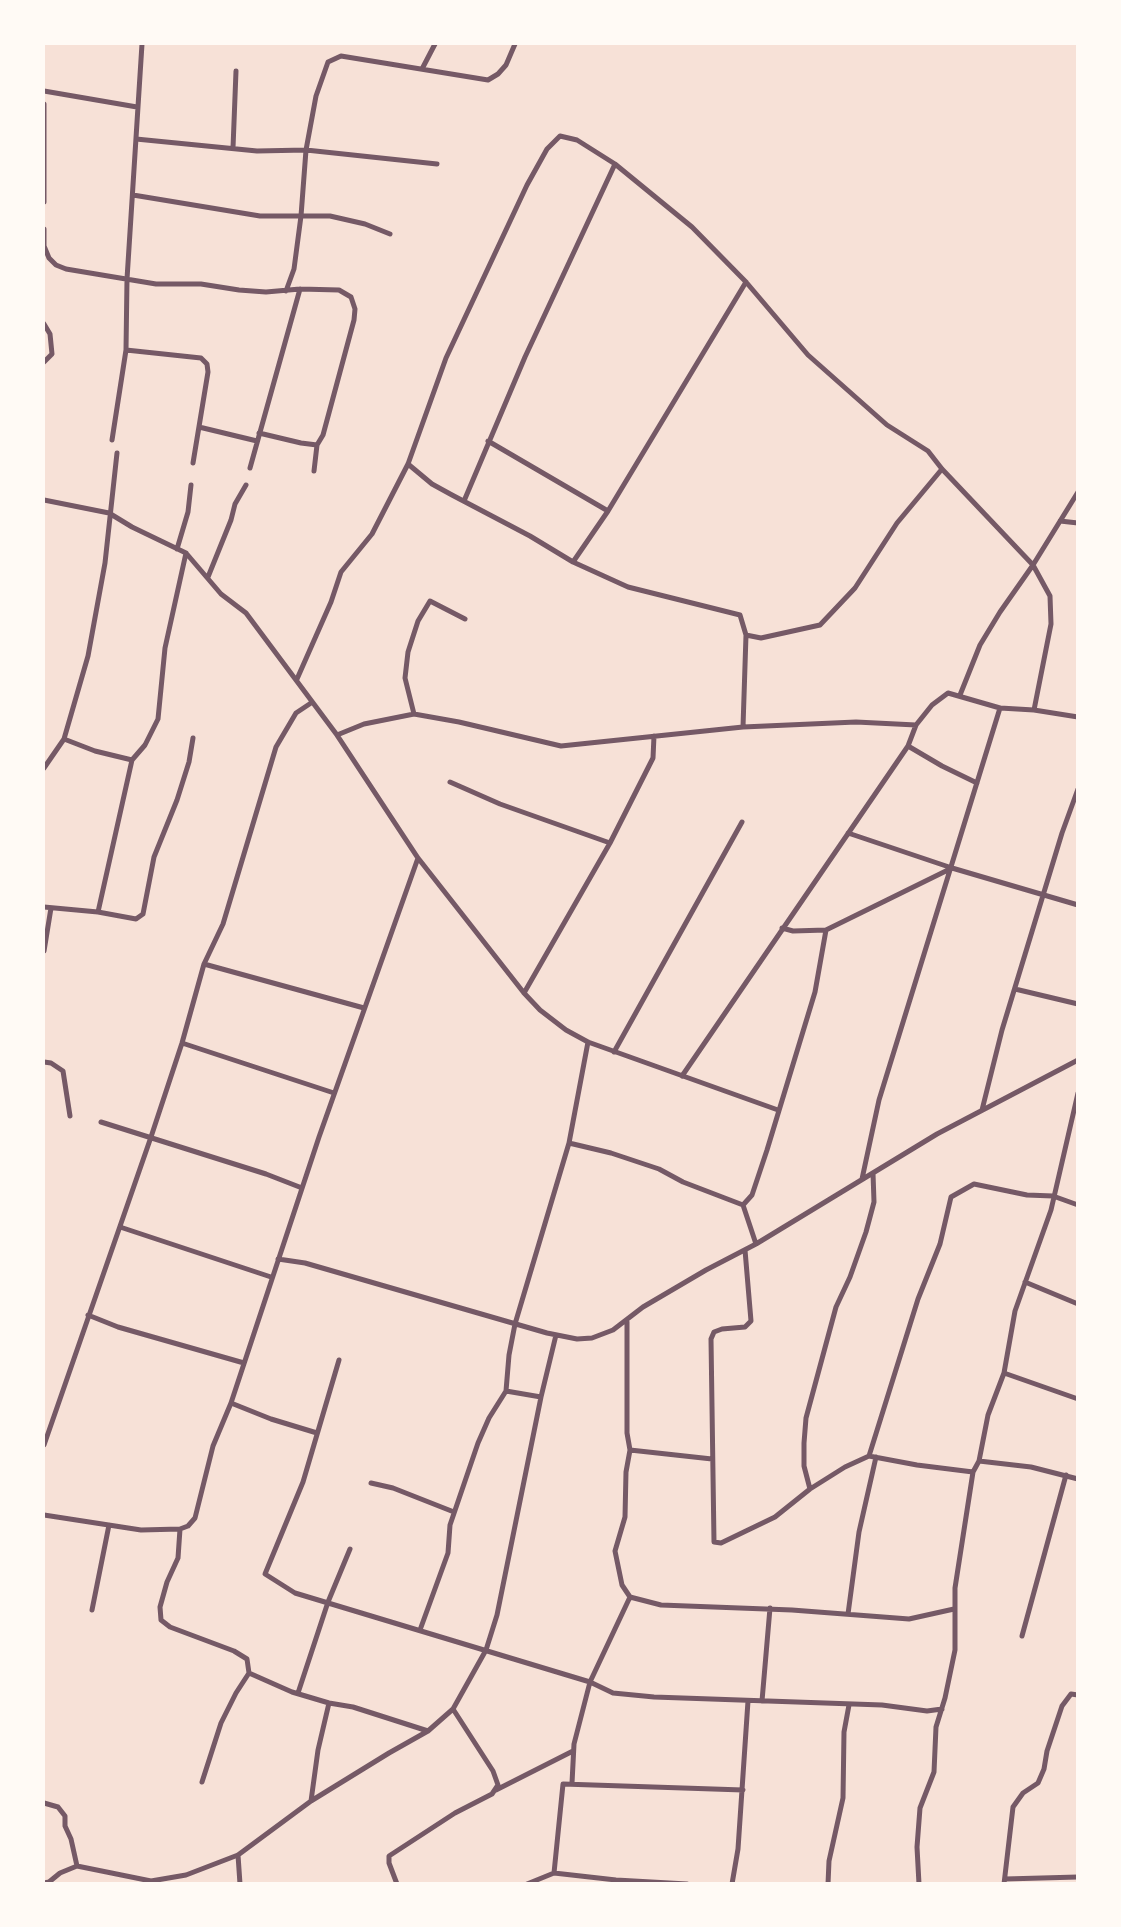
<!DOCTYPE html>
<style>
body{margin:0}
#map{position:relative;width:1121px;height:1927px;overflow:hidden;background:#f7e1d7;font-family:Helvetica,sans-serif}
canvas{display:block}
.frame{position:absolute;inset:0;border:45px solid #fffaf5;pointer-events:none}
</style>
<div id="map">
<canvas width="1121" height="1927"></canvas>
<div class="frame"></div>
</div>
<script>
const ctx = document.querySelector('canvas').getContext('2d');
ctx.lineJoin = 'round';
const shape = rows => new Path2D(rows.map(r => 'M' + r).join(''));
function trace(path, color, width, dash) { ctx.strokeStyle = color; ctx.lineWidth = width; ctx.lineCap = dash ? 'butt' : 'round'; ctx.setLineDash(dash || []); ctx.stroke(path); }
trace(shape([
 [422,69,435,44],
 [44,91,137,107],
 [44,104,44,202],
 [136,139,257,151,306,150,437,164],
 [233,148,236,71],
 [133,195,260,216,330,216,365,224,390,234],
 [44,229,44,246,49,258,56,265,66,269,156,284,201,284,239,290,266,292,300,289,339,290,351,297,355,309,354,320,323,435,317,445,314,471],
 [286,291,294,269,301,216,306,150,316,96,328,62,341,56,488,80,498,74,506,65,515,44],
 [44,324,50,334,52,354,44,362],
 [126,350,201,358,207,364,208,372,193,463],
 [199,427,257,441],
 [259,433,301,443,317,445],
 [112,440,126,350,127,279,142,44],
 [488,441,608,511],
 [408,464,432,484,452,495,530,536,573,562,628,587,740,615,746,635,743,727],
 [250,468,300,289],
 [44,500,109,513,132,527,186,553,221,594,246,613,337,735,418,858,524,993,540,1010,566,1030,588,1042,778,1110],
 [464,501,525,357,615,164],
 [1060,521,1078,523],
 [177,549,188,512,191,485],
 [573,562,608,511,746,282],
 [208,577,231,520,235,504,246,485],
 [746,635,761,638,820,625,855,588,897,523,942,469],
 [297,679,331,602,341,572,372,534,408,464,446,358,527,185,547,149,560,136,577,140,615,164,692,227,746,282,808,355,887,425,928,451,942,469,1033,565,1000,612,980,645,960,695],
 [1034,710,1051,624,1050,596,1033,565,1078,492],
 [414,714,405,678,408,652,418,621,430,601,465,619],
 [337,735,364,724,414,714,459,722,561,746,743,727,856,722,916,725],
 [64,739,95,751,132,760],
 [908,746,942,766,977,783],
 [44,768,64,739,88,656,105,563,117,453],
 [450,782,500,804,610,843],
 [848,833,952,868,1078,905],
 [44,907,98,912,136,919,143,914,154,857,177,800,189,762,193,738],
 [98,912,132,760,145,745,158,719,165,648,186,553],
 [782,928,793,931,826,930,952,868],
 [44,951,51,908],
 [204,964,364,1008],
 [1015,989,1078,1004],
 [524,993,610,843,653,758,654,736],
 [182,1043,334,1093],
 [614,1052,742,822],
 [44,1062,51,1063,63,1071,70,1116],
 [682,1076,908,746,916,725,932,705,948,693,1000,708,1034,710,1078,717],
 [982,1110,1002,1030,1062,833,1078,789],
 [101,1122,266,1174,302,1188],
 [569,1143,611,1153,659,1169,683,1182,743,1205,756,1244],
 [862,1179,879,1100,1000,708],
 [743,1205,752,1195,767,1150,815,992,826,930],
 [120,1227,271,1277],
 [745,1250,751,1321,745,1327,722,1329,714,1332,711,1339,714,1542,721,1543,775,1517,810,1489,845,1467,869,1456,917,1465,973,1472],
 [278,1259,305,1263,547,1333,577,1339,592,1338,613,1330,643,1307,706,1270,756,1244,937,1134,1078,1060],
 [1025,1282,1078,1304],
 [88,1315,118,1327,244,1363],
 [339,1360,303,1482,265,1574,295,1593,590,1682,613,1693,654,1697,882,1705,927,1711,942,1709],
 [1004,1373,1078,1399],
 [506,1391,541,1397],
 [231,1403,271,1419,317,1433],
 [44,1445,151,1137,182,1043,204,964,223,924,276,747,296,713,311,703],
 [630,1450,712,1459],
 [869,1456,918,1299,940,1244,951,1197,974,1184,1027,1195,1053,1196,1078,1205],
 [979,1461,1031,1467,1078,1479],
 [371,1483,393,1488,454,1512],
 [810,1489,804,1466,804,1443,806,1418,836,1307,850,1277,866,1232,874,1202,873,1173],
 [44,1515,141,1530,180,1529,188,1526,195,1518,213,1446,231,1403,319,1137,418,858],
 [180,1529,178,1558,167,1582,160,1607,161,1620,170,1627,234,1651,247,1659,249,1673,292,1692,329,1703,353,1707,428,1731],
 [630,1597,661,1605,792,1610,909,1619,954,1609],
 [92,1610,109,1525],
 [848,1614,859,1532,876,1457],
 [420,1630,448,1553,450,1525,478,1443,489,1418,506,1391,509,1355,515,1324,569,1143,588,1042],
 [1022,1636,1066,1475],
 [298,1693,328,1602,350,1549],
 [762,1701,770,1608],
 [202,1782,221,1723,236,1693,249,1673],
 [572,1783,574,1744,590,1682,630,1597,622,1585,615,1551,625,1517,626,1472,630,1450,627,1433,627,1322],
 [496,1790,573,1751],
 [311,1801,318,1750,329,1703],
 [44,1803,58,1807,65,1816,65,1826,71,1839,77,1866],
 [238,1855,240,1884],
 [554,1873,563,1784,743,1790],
 [1005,1879,1078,1877],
 [44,1883,49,1882,60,1873,77,1866,151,1881,186,1875,238,1855,311,1801,389,1753,428,1731,453,1709,486,1650,497,1615,541,1397,556,1335],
 [397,1884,389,1863,389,1856,455,1813,492,1794,498,1785,493,1771,453,1709],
 [527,1884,554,1873,616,1880,687,1884],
 [732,1884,738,1849,748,1701],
 [828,1884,829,1861,843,1798,844,1732,849,1705],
 [919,1884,917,1847,920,1808,934,1772,936,1727,945,1698,955,1650,955,1588,973,1472,979,1461,988,1415,1004,1373,1015,1311,1051,1210,1078,1093],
 [1004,1884,1013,1807,1023,1793,1038,1783,1044,1769,1047,1751,1062,1706,1071,1694,1078,1695]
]), '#755966', 5);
</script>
